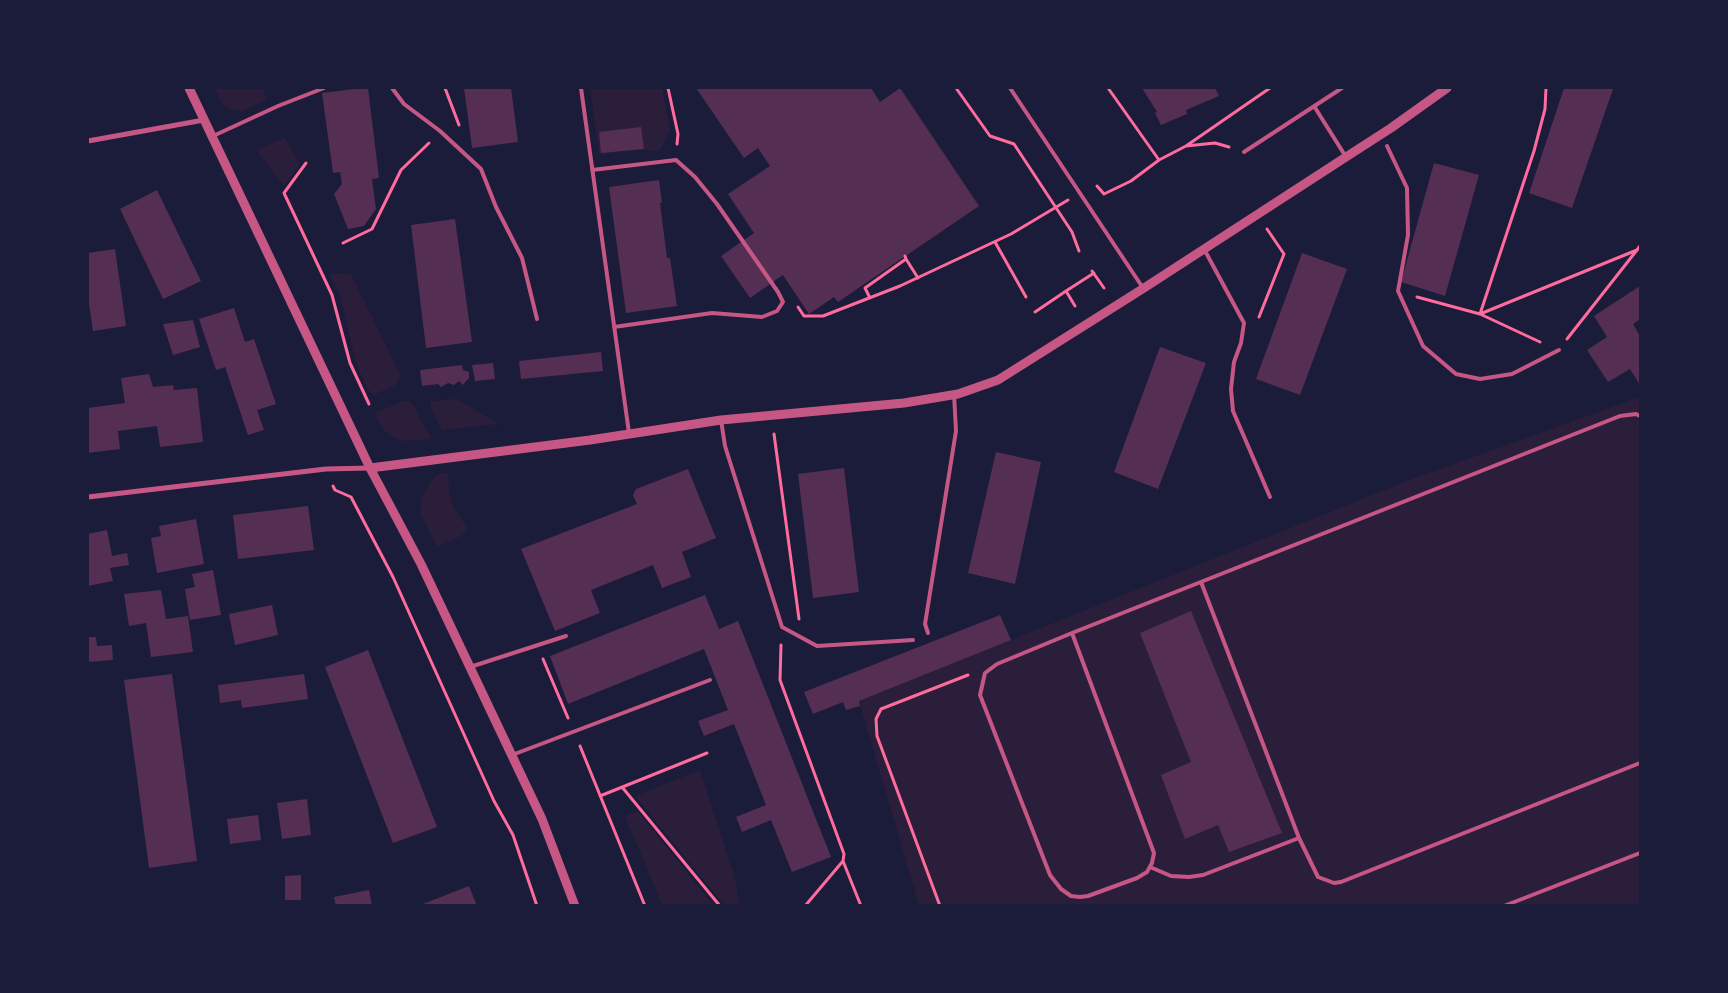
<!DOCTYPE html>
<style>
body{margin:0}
#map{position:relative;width:1728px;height:993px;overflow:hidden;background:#1b1b3a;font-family:"Nunito Sans",sans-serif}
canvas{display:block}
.frame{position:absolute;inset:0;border:89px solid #1b1b3a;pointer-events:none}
</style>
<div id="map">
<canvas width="1728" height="993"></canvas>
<div class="frame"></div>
</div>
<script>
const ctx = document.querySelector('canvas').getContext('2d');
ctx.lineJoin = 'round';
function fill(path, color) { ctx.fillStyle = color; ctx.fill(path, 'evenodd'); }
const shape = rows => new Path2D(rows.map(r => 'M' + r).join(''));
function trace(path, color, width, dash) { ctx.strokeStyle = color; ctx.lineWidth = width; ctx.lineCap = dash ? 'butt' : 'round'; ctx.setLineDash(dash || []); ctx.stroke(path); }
fill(shape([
 [214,88,262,88,268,100,242,111,229,109,222,103],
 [590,88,662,88,670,130,660,150,648,152,647,149,599,154],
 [285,138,300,164,284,186,256,150],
 [329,274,351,274,398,370,400,376,395,385,376,394,371,394,365,384,356,363,340,295],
 [1640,397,1640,905,919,905,859,701,1412,479],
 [457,399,499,424,442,430,431,409,431,401],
 [404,401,409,401,413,405,431,439,404,441,389,435,382,428,374,413],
 [442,472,448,473,449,489,452,504,468,529,461,536,437,547,420,513,422,496,425,490,435,477],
 [700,770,734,875,740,905,724,905,635,796],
 [638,811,713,905,662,905,625,816]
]), '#2a1e3b');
fill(shape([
 [362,88,368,88,379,178,372,179,376,209,364,226,348,229,334,194,342,184,340,172,333,173,322,93],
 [464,88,511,88,518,142,472,148],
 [696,88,871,88,880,102,900,88,979,206,838,302,834,297,809,314,783,275,750,298,721,256,754,233,728,194,770,166,758,148,744,158],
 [1142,88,1215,88,1219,96,1186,110,1187,114,1161,125,1155,113,1157,112],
 [1564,88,1607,88,1613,89,1572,208,1529,193],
 [641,127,644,149,601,153,599,132],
 [1434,163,1479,175,1445,296,1401,282],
 [659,180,662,203,660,203,667,258,670,258,677,306,626,313,609,187],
 [157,190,201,281,163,299,120,209],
 [455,219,472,342,426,348,411,225],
 [115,249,126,326,93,331,88,297,88,253],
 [1302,253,1347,269,1300,395,1256,379],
 [1640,286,1640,319,1633,324,1640,336,1640,385,1630,369,1608,382,1587,350,1607,337,1594,316],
 [234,308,245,342,254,339,276,404,257,410,264,430,248,435,225,367,216,370,199,319],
 [193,320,200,347,173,355,163,324],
 [1160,347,1206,363,1158,489,1114,472],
 [601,352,603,371,521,379,519,361],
 [493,363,495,379,475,381,472,365],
 [462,365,463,370,469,372,469,378,463,385,459,381,454,385,448,383,441,387,438,384,422,386,420,370],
 [149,374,153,387,173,385,174,390,197,388,203,442,160,447,157,426,118,431,120,449,88,453,88,408,125,403,121,378],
 [996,452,1041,462,1015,584,968,573],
 [844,468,859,592,813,598,798,474],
 [688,469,716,538,682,552,691,577,662,588,653,565,591,590,600,613,555,631,521,549,637,504,633,495,636,489],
 [308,506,314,550,238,559,233,515],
 [196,519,204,564,157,573,151,538,161,536,159,526],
 [107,530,112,556,127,553,129,565,110,568,113,581,88,586,88,534],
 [213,570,221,615,190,620,185,589,195,587,192,574],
 [161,590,166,619,188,616,193,652,151,657,146,623,129,626,124,594],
 [705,595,719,629,738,621,831,857,792,872,771,820,742,832,736,817,766,805,734,724,704,736,698,721,728,710,704,649,568,704,550,656],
 [272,605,278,635,235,645,229,614],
 [1191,611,1282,833,1229,852,1218,825,1185,839,1161,775,1191,762,1140,633],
 [1000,615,1011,640,859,701,860,706,846,710,843,702,813,714,804,692],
 [88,637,96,637,97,646,112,645,113,660,88,662],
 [368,650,437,827,393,843,325,667],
 [172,674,197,861,149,868,124,680],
 [304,674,308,699,242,708,241,700,220,703,218,685],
 [307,799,311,835,282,839,277,803],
 [258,815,261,840,230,844,227,819],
 [301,875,301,900,285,900,285,876],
 [469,886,477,906,424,906,423,904],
 [369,890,372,906,336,906,334,897]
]), '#542f53');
trace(shape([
 [445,88,459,125],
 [668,88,678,134,677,144],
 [956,88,990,136,1014,144,1072,232,1079,251],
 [1186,146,1270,88],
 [1159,160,1186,146,1215,143,1229,147],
 [306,163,284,193,332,295,350,363,369,404],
 [1097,186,1104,194,1131,181,1159,160,1108,88],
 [995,242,1026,297],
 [343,243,372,229,401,170,429,143],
 [906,259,918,278],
 [1092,271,1104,288],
 [1066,291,1094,273],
 [1417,297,1480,314,1540,342],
 [870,298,865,288,906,259,905,256],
 [798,307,804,316,823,316,900,286,1011,234,1068,200],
 [1035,312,1066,291,1075,306],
 [1480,314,1534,151,1545,109,1546,88],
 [1480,314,1637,250,1640,246],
 [1259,317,1284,254,1267,229],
 [1567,339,1637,250],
 [774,434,799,619],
 [333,486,335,490,351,497,393,577,494,801,513,835,537,906],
 [781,645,780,680,844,854,843,861,861,906],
 [543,659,568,718],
 [580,746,645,906],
 [622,787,720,906],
 [600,796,707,753],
 [805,906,843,861],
 [940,906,877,736,876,719,881,709,968,675]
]), '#ff6b9d', 3);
trace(shape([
 [392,88,404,104,440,131,481,169,496,207,522,258,537,319],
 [581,88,629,433],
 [1010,88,1143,288],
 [1314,106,1346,157],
 [213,136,278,106,324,88],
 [1387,146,1407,188,1408,235,1398,291,1423,346,1456,374,1480,379,1512,374,1559,350],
 [1244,152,1342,88],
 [592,170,676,160,695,177,717,204,778,292,783,302,777,311,762,317,712,313,614,327],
 [1204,249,1244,323,1241,343,1234,362,1231,389,1233,411,1270,497],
 [721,420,725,446,782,627,817,646,913,640],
 [928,633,925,624,956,431,954,394],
 [1072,633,1154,853,1152,863,1147,872,1137,878,1088,896,1080,897,1071,896,1061,889,1050,875,980,695,985,673,997,664,1072,633,1620,416,1636,414,1640,416],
 [470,667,566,636],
 [512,755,710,680],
 [1299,838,1318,877,1334,883,1341,882,1640,763],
 [1150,867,1171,876,1189,877,1203,875,1299,838,1201,582],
 [1504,906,1640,853]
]), '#c65784', 4);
trace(shape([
 [88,141,204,120],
 [88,497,326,469,370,468]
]), '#c65784', 5);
trace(shape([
 [189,88,370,468,421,564,542,819,575,906],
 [370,468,590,440,721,420,904,403,958,394,998,380,1144,288,1346,157,1391,128,1447,88]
]), '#c65784', 9);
</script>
